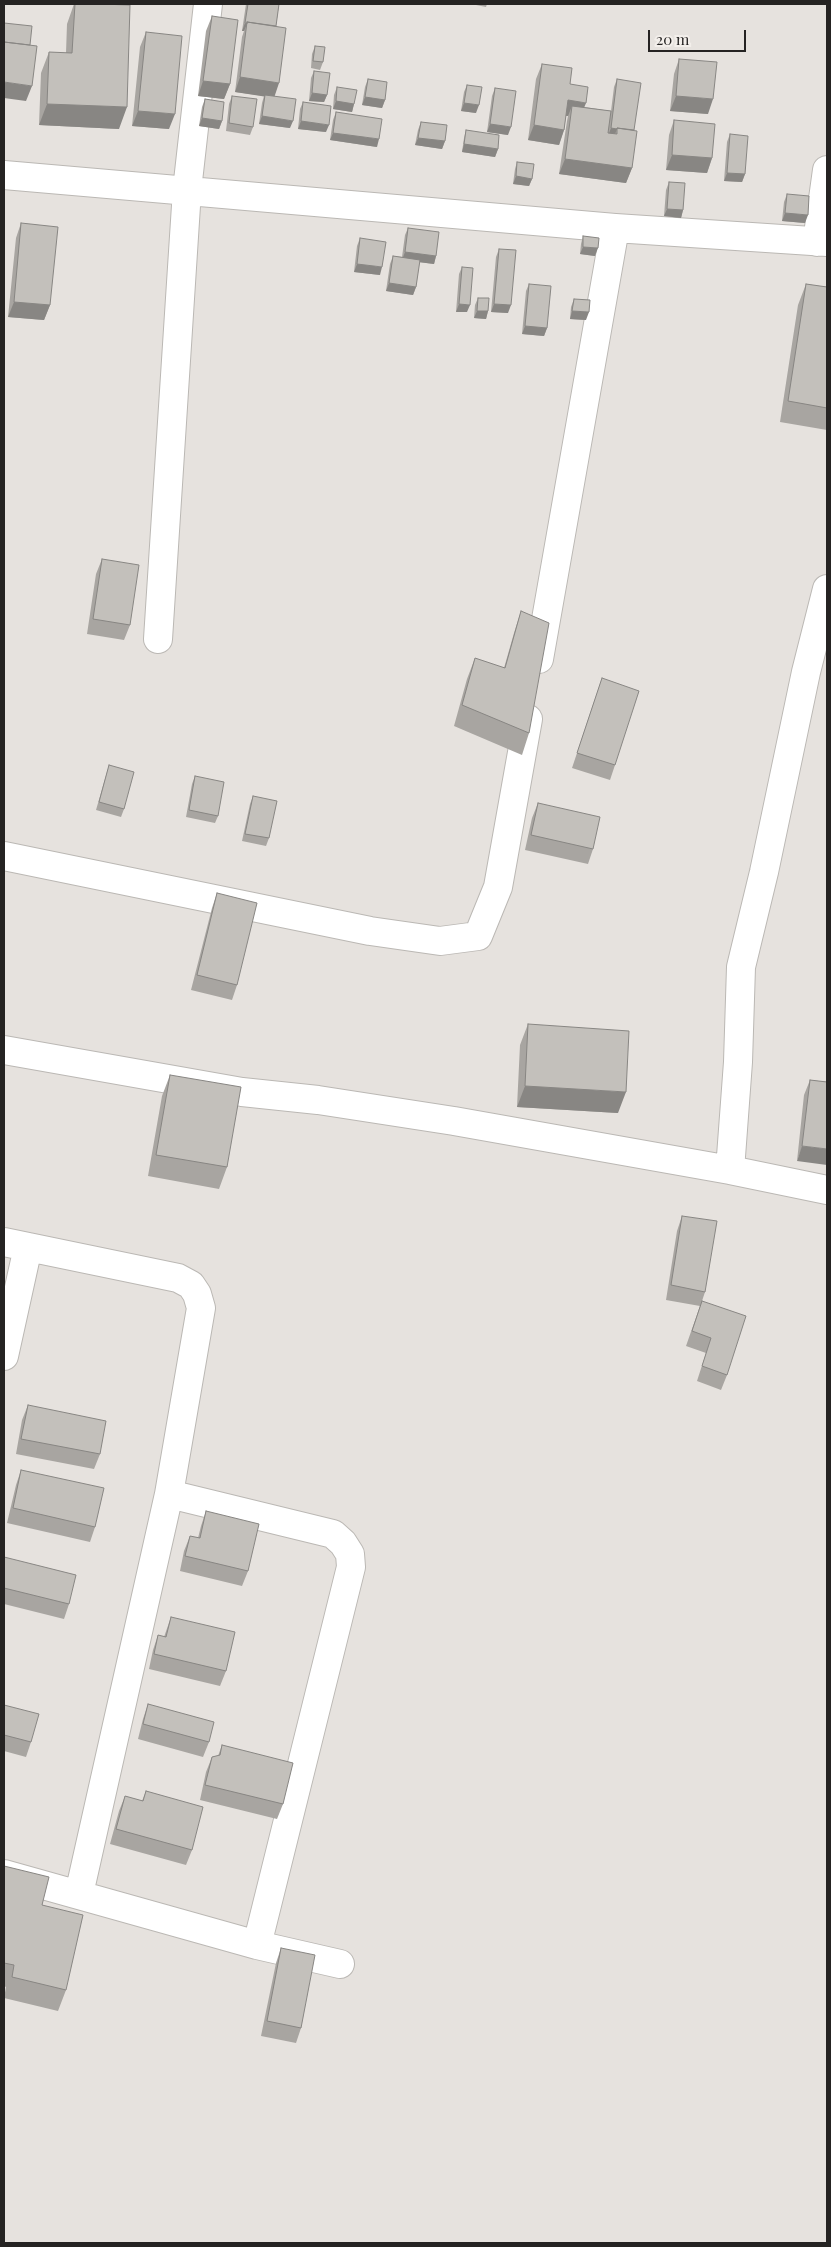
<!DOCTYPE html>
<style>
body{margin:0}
#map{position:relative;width:831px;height:2247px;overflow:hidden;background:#e6e2de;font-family:"Playfair Display",serif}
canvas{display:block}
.frame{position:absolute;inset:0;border:5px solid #252322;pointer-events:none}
.scale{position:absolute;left:648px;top:30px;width:98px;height:22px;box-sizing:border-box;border:2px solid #252322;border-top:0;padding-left:6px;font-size:15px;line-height:18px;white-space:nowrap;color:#252322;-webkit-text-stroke:4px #f3efeb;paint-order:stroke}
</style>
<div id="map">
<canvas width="831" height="2247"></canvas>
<div class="frame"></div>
<div class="scale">20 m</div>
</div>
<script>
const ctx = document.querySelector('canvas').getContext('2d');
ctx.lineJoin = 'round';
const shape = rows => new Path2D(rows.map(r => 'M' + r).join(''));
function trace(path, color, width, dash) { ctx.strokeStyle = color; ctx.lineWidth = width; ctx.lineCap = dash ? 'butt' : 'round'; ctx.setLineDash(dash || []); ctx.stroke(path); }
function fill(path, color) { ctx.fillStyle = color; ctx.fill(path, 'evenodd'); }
const minor = shape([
 [4,175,615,228,827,242],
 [817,242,827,170],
 [158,639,187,190,208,4],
 [539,659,615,228],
 [4,856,370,931,440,941,478,936,498,887,528,719],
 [4,1050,242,1092,318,1100,454,1121,730,1170,827,1190],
 [730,1170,738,1062,741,967,764,872,806,672,827,589],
 [4,1242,178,1278,191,1285,197,1294,201,1308,169,1494,79,1894],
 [4,1356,28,1247],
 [169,1494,333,1534,343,1543,350,1554,351,1567,257,1945],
 [4,1874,257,1945,340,1964]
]);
trace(minor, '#bbb8b4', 30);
trace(minor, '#fff', 28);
fill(shape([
 [74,4,99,4,119,129,39,125,41,73,49,52,66,53,67,24],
 [246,4,279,4,276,26,274,96,290,128,259,124,262,103,264,96,235,92,242,37,244,31,242,31],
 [471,4,487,4,486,7],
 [212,16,230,84,224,99,198,96,206,31],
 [146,32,169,129,132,126,140,47],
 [315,46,323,62,320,70,311,68,312,54],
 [679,59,708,114,670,111,674,74],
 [542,64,570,84,584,107,611,111,614,87,617,79,634,130,632,168,626,183,559,174,567,121,568,116,566,116,564,130,559,145,528,140,536,79],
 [314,71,327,95,324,102,309,101,311,78],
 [368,79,385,100,382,108,362,105,365,87],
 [467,85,476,113,461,111,464,92],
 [337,87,354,104,352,112,333,109,334,95],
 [495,88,508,135,487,132,492,96],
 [232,96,253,127,250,135,226,131,229,104],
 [205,99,222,121,219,129,199,126,202,107],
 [303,102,326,132,298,129,300,109],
 [336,112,377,147,330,140,333,120],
 [674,120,712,158,707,173,666,170,669,135],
 [421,122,445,141,442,149,415,145,418,130],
 [466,130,498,149,495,157,462,152,464,138],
 [730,134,745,174,742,182,724,181,727,142],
 [517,162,532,179,529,186,513,184,515,169],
 [669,182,683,210,681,218,664,216,666,190],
 [787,194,805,223,782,221,784,202],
 [21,223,50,305,44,320,8,317,16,238],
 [408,228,436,256,434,264,419,262,416,287,413,295,386,291,390,264,393,256,402,257,405,235],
 [583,236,595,256,580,254,581,244],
 [360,238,380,275,354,272,357,246],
 [499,249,508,313,491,312,496,257],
 [462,267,467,312,456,312,459,274],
 [529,284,547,328,544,336,522,334,526,291],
 [806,284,827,287,827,430,780,422,798,305],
 [478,298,488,311,486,319,474,318,475,305],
 [574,299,586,320,570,319,571,307],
 [102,559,130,625,124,640,87,634,96,574],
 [521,611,529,733,522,755,454,726,467,679,475,658,504,668,514,633],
 [602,678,615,765,610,780,572,768],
 [109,765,124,809,121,817,96,810],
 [195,776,218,816,215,823,186,817,192,784],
 [253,796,269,838,266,846,242,841,250,804],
 [538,803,593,849,588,864,525,850,532,818],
 [217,893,237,985,232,1000,191,990,212,908],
 [528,1024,618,1113,517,1107,520,1045],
 [170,1075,227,1167,219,1189,148,1176,162,1096],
 [810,1080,827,1082,797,1161,804,1095],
 [682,1216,705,1292,702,1301,727,1375,721,1390,697,1381,706,1353,686,1346,700,1306,666,1300,677,1231],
 [28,1405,100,1454,94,1469,16,1454,22,1420],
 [21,1470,95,1527,90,1542,7,1523,16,1485],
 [206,1511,248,1571,242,1586,180,1571,184,1551,190,1536,198,1538,201,1526],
 [4,1557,69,1604,64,1619,4,1604],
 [171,1617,226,1671,220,1686,149,1669,153,1650,158,1635,164,1637],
 [148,1704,209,1742,203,1757,138,1739,143,1719],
 [4,1705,31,1742,26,1757,4,1751],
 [222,1745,283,1804,277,1819,200,1800,206,1772,212,1757,218,1756],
 [146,1791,192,1850,186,1865,110,1844,119,1811,125,1796,142,1801],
 [4,1866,42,1905,66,1990,58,2011,4,1998,6,1987,4,1986],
 [281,1948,301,2028,296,2043,261,2036,276,1963]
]), '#a8a5a1');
fill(shape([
 [245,23,247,24,244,31,242,31],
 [240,77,279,83,274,98,235,92],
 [203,81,230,84,224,99,198,96],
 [4,82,32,86,26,101,4,98],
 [312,93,327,95,324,102,309,101],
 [676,96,713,99,708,114,670,111],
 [365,97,385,100,382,108,362,105],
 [568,100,586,103,580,118,572,106,568,116,562,115],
 [336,101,354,104,352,112,333,109],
 [464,103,479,105,476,113,461,111],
 [47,104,127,107,119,129,39,125],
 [138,111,175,114,169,129,132,126],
 [262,116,293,121,290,128,259,124],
 [202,118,222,121,219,129,199,126],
 [301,121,329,125,326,132,298,129],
 [490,124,511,127,508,135,487,132],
 [534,125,564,130,559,145,528,140],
 [611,128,617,129,614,137,608,136],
 [333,133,379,139,377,147,330,140],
 [418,138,445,141,442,149,415,145],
 [464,144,498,149,495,157,462,152],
 [672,155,712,158,707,173,666,170],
 [565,159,632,168,626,183,559,174],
 [727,173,745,174,742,182,724,181],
 [516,176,532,179,529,186,513,184],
 [667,209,683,210,681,218,664,216],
 [785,213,808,215,805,223,782,221],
 [583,247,598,248,595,256,580,254],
 [405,252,436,256,434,264,402,260],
 [357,264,382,267,380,275,354,272],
 [389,283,416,287,413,295,386,291],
 [14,302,50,305,44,320,8,317],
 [459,304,470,305,467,312,456,312],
 [494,304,511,305,508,313,491,312],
 [477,311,488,311,486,319,474,318],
 [572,311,589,312,586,320,570,319],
 [525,326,547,328,544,336,522,334],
 [525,1086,626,1092,618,1113,517,1107],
 [802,1146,827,1149,827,1165,797,1161]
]), '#888683');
const building = shape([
 [75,4,99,4,130,5,127,107,47,104,49,52,72,53,75,4],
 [248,4,279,4,276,26,247,22,247,24,245,23,248,4],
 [212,16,238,20,230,84,203,81,212,16],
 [247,22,286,28,279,83,240,77,247,22],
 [4,23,32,26,30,45,4,42,4,23],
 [146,32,182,36,175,114,138,111,146,32],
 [4,42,37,46,32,86,4,82,4,42],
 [315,46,325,47,323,62,313,61,315,46],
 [679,59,717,62,713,99,676,96,679,59],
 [542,64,572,68,570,84,588,87,586,103,568,100,564,130,534,125,542,64],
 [314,71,330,73,327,95,312,93,314,71],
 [368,79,387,82,385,100,365,97,368,79],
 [617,79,641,83,634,130,617,128,617,129,611,128,617,79],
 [467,85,482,87,479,105,464,103,467,85],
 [337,87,357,90,354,104,336,101,337,87],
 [495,88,516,91,511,127,490,124,495,88],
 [265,95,296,99,293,121,262,116,265,95],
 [232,96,257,99,253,127,229,123,232,96],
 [205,99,224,102,222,121,202,118,205,99],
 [303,102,331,106,329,125,301,121,303,102],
 [572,106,611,111,608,133,617,134,617,128,637,131,632,168,565,159,572,106],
 [336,112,382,119,379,139,333,133,336,112],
 [674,120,715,124,712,158,672,155,674,120],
 [421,122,447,125,445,141,418,138,421,122],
 [466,130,499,135,498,149,464,144,466,130],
 [730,134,748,136,745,174,727,173,730,134],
 [517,162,534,164,532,179,516,176,517,162],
 [669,182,685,183,683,210,667,209,669,182],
 [787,194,809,196,808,215,785,213,787,194],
 [21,223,58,227,50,305,14,302,21,223],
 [408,228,439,232,436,256,405,252,408,228],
 [583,236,599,238,598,248,583,247,583,236],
 [360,238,386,242,382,267,357,264,360,238],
 [499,249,516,250,511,305,494,304,499,249],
 [393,256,420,260,416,287,389,283,393,256],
 [462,267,473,268,470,305,459,304,462,267],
 [529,284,551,286,547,328,525,326,529,284],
 [806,284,827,287,827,408,788,401,806,284],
 [478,298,489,298,488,311,477,311,478,298],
 [574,299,590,300,589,312,572,311,574,299],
 [102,559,139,565,130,625,93,619,102,559],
 [521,611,549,623,529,733,462,705,475,658,505,668,521,611],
 [602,678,639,691,615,765,577,753,602,678],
 [109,765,134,772,124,809,99,802,109,765],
 [195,776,224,782,218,816,189,810,195,776],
 [253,796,277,801,269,838,245,834,253,796],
 [538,803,600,817,593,849,531,835,538,803],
 [217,893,257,903,237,985,197,975,217,893],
 [528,1024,629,1031,626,1092,525,1086,528,1024],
 [170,1075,241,1087,227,1167,156,1155,170,1075],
 [810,1080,827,1082,827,1149,802,1146,810,1080],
 [682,1216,717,1221,705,1292,671,1285,682,1216],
 [702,1301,746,1316,727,1375,702,1366,711,1338,692,1331,702,1301],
 [28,1405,106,1421,100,1454,21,1439,28,1405],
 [21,1470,104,1488,95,1527,13,1508,21,1470],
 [206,1511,259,1524,248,1571,185,1556,190,1536,200,1538,206,1511],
 [4,1557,76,1575,69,1604,4,1588,4,1557],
 [171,1617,235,1632,226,1671,154,1654,158,1635,166,1637,171,1617],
 [148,1704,214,1722,209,1742,143,1724,148,1704],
 [4,1705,39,1714,31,1742,4,1735,4,1705],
 [222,1745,293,1763,283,1804,205,1785,212,1757,220,1755,222,1745],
 [146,1791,203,1807,192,1850,116,1829,125,1796,143,1801,146,1791],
 [4,1866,49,1877,42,1905,83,1915,66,1990,12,1977,14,1965,4,1963,4,1866],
 [281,1948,315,1955,301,2028,267,2021,281,1948]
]);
fill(building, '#c3c0bb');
trace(building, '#888683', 1);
</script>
